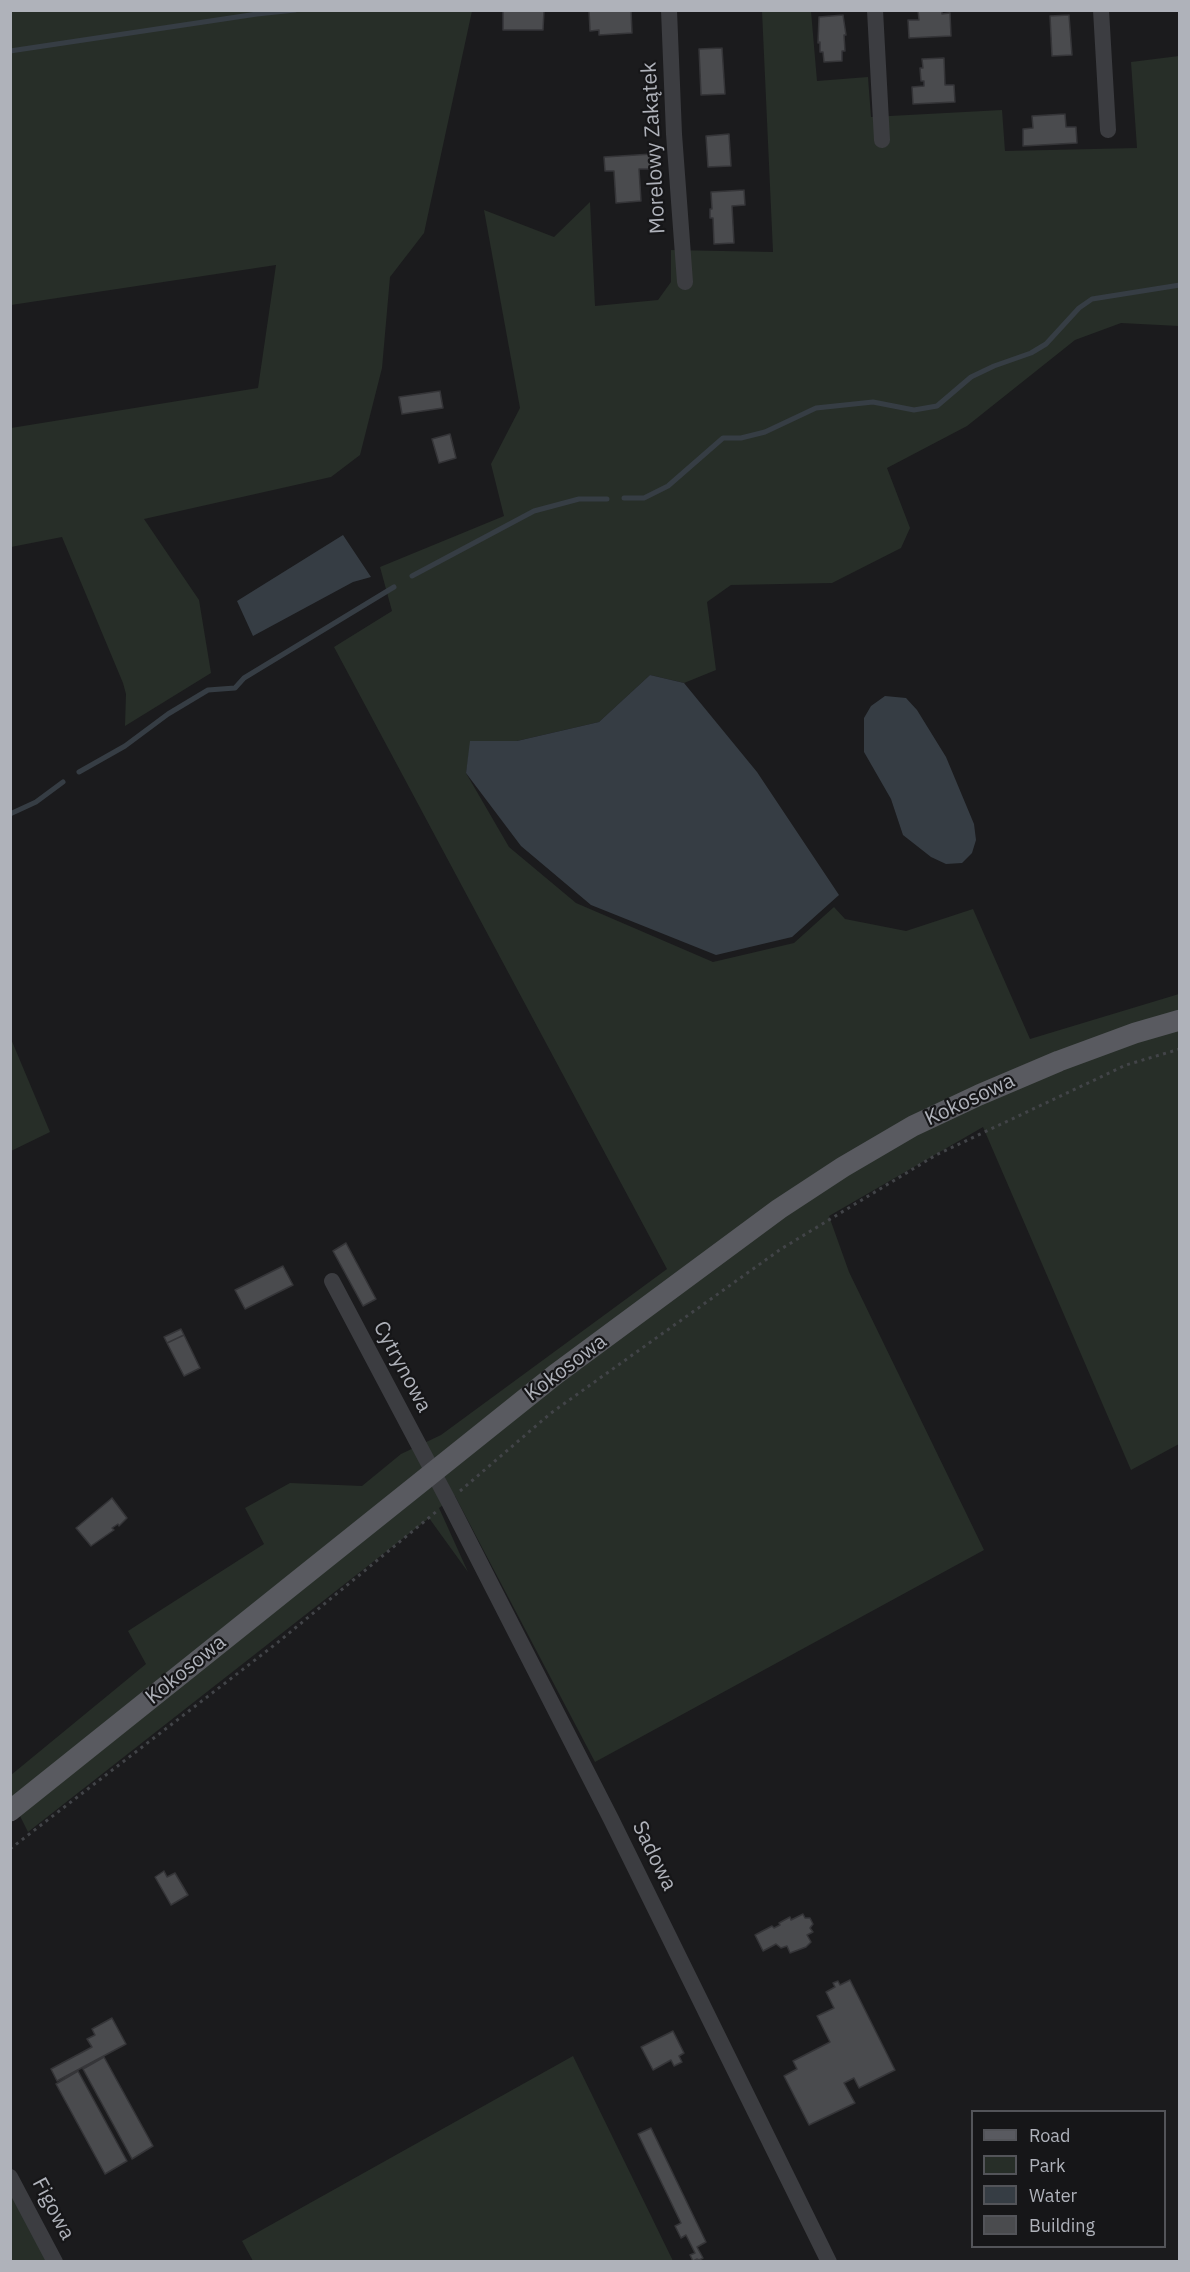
<!DOCTYPE html>
<meta charset="utf-8">
<style>
body{margin:0}
#map{position:relative;width:1190px;height:2272px;overflow:hidden;background:#1b1b1d;font-family:"IBM Plex Sans",sans-serif}
canvas{display:block}
.frame{position:absolute;inset:0;border:12px solid #afb2ba;pointer-events:none}
.legend{position:absolute;left:971px;top:2110px;width:195px;height:138px;box-sizing:border-box;background:#161618;border:2px solid #535459;margin:0;padding:8px 10px;list-style:none;font-size:18px;color:#afb2ba}
.legend li{display:flex;align-items:center;gap:12px;height:30px}
.legend b{width:30px;border:2px solid #535459}
</style>
<div id="map">
<canvas width="1190" height="2272"></canvas>
<div class="frame"></div>
<ul class="legend">
<li><b style="height:8px;background:#595a60"></b>Road</li>
<li><b style="height:16px;background:#272e28"></b>Park</li>
<li><b style="height:16px;background:#363d44"></b>Water</li>
<li><b style="height:16px;background:#4a4b4e"></b>Building</li>
</ul>
</div>
<script>
const ctx = document.querySelector('canvas').getContext('2d');
ctx.lineJoin = 'round';
function fill(path, color) { ctx.fillStyle = color; ctx.fill(path, 'evenodd'); }
const shape = rows => new Path2D(rows.map(r => 'M' + r).join(''));
function trace(path, color, width, dash) { ctx.strokeStyle = color; ctx.lineWidth = width; ctx.lineCap = dash ? 'butt' : 'round'; ctx.setLineDash(dash || []); ctx.stroke(path); }
function label(font, color, halo, rows, align = 'center') {
  ctx.font = font + ' "IBM Plex Sans",sans-serif'; ctx.lineWidth = 4.5; ctx.setLineDash([]); ctx.textBaseline = 'middle'; ctx.strokeStyle = halo; ctx.fillStyle = color; for (const [text, x, y, turn = 0] of rows) {
    ctx.save(); ctx.translate(x, y); ctx.rotate((+turn || 0) * Math.PI / 180); ctx.textAlign = isNaN(turn) ? turn : align; if (halo) ctx.strokeText(text, 0, 0); ctx.fillText(text, 0, 0); ctx.restore();
  }
}
fill(shape([
 [11,10,472,11,424,233,390,277,382,368,360,455,331,477,144,519,199,600,211,673,125,726,126,694,123,683,62,537,11,547,11,428,258,388,276,265,11,305],
 [762,11,811,11,817,81,868,77,871,117,1002,110,1005,151,1137,148,1131,62,1179,56,1179,326,1121,323,1075,340,967,426,887,468,910,528,901,548,832,583,731,585,707,602,716,670,684,683,650,675,599,722,517,741,471,741,466,773,509,847,576,903,713,962,794,943,834,907,845,919,906,931,973,909,1030,1039,1179,994,1179,1444,1131,1470,983,1127,829,1216,849,1272,984,1550,595,1762,455,1496,439,1508,468,1572,429,1518,28,1832,11,1798,11,1775,146,1664,128,1631,264,1544,245,1508,290,1483,362,1486,401,1454,441,1435,667,1269,334,647,392,611,380,567,504,516,491,464,520,408,484,210,554,237,590,202,595,306,658,300,671,282,671,250,773,252],
 [11,1039,50,1132,11,1151,10,1151],
 [573,2056,673,2261,253,2261,242,2241],
 [10,2187,47,2261,11,2261]
]), '#272e28');
fill(shape([
 [343,535,371,577,353,582,253,636,237,601],
 [650,675,684,683,757,772,839,895,792,937,716,955,591,905,521,846,466,773,470,741,517,741,599,722],
 [885,696,906,698,917,710,946,757,974,824,976,840,972,853,962,863,946,864,931,857,903,835,891,799,864,752,864,718,871,706]
]), '#363d44');
trace(shape([
 [10,51,257,14,295,10],
 [624,498,644,498,668,486,723,438,741,438,765,432,816,408,873,402,914,410,937,406,971,377,994,366,1031,353,1046,344,1079,308,1092,299,1180,285],
 [412,576,534,511,579,499,607,499],
 [79,772,125,746,168,714,208,690,235,688,244,678,394,587],
 [10,814,36,802,63,782]
]), '#363d44', 5);
const building = shape([
 [503,10,544,10,543,30,503,30,503,10],
 [589,10,631,10,632,33,599,35,599,30,590,31,589,10],
 [918,10,942,10,942,14,950,13,951,36,909,38,908,20,919,20,918,10],
 [843,15,846,35,844,35,845,51,842,51,842,61,824,62,823,52,820,52,820,42,818,43,819,17,843,15],
 [1069,15,1072,55,1052,56,1050,16,1069,15],
 [722,48,725,94,701,95,699,49,722,48],
 [944,58,945,85,954,85,955,102,913,104,912,87,924,86,924,81,921,81,920,68,923,68,922,59,944,58],
 [1065,114,1066,127,1076,127,1077,143,1023,146,1023,129,1033,128,1032,116,1065,114],
 [729,134,731,166,708,167,706,136,729,134],
 [652,154,653,169,639,169,641,201,616,203,614,171,605,171,604,157,652,154],
 [744,190,745,205,732,206,734,243,714,244,713,218,710,218,710,209,712,209,711,192,744,190],
 [440,391,443,408,402,414,399,397,440,391],
 [450,434,456,458,439,463,432,439,450,434],
 [346,1243,376,1299,363,1306,333,1251,346,1243],
 [283,1266,293,1285,245,1309,235,1290,283,1266],
 [181,1329,184,1335,167,1343,164,1337,181,1329],
 [184,1335,200,1368,184,1376,167,1343,184,1335],
 [112,1498,127,1518,119,1526,118,1524,112,1528,114,1530,91,1546,76,1528,112,1498],
 [164,1871,167,1877,175,1873,188,1895,171,1905,155,1877,164,1871],
 [803,1914,805,1918,810,1918,813,1924,810,1928,813,1932,807,1935,811,1942,806,1947,790,1953,787,1946,781,1948,776,1944,763,1951,755,1935,772,1926,774,1928,780,1925,779,1923,790,1917,791,1920,803,1914],
 [850,1980,895,2070,859,2088,854,2078,844,2083,855,2103,809,2125,784,2076,797,2069,793,2061,830,2042,817,2016,834,2008,826,1992,835,1987,833,1983,838,1981,840,1985,850,1980],
 [112,2018,126,2044,57,2081,51,2069,92,2047,87,2039,95,2035,92,2029,112,2018],
 [673,2031,684,2053,679,2056,682,2062,674,2066,671,2060,653,2070,641,2047,673,2031],
 [104,2057,153,2146,132,2159,83,2069,104,2057],
 [78,2071,127,2161,105,2174,56,2084,78,2071],
 [651,2128,706,2242,697,2247,703,2258,699,2260,697,2259,693,2261,690,2255,695,2253,686,2235,681,2238,675,2226,681,2223,638,2134,651,2128]
]);
fill(building, '#4a4b4e');
trace(building, '#353538', 1.5);
trace(shape([
 [460,1491,551,1413,781,1249,936,1155,1126,1065,1180,1049],
 [10,1849,277,1643,437,1511]
]), '#424448', 3, [3, 4.5]);
trace(shape([
 [669,10,674,134,685,282],
 [875,10,882,140],
 [1101,10,1108,130],
 [332,1281,449,1502,611,1819,829,2262],
 [10,2177,55,2262]
]), '#3c3d41', 16);
trace(shape([
 [10,1811,556,1374,779,1209,843,1167,913,1126,979,1095,1059,1061,1135,1033,1180,1020]
]), '#595a60', 21);
label('21px', '#afb2ba', '#161618', [
 ["Morelowy Zakątek",654,148,-93],
 ["Kokosowa",970,1100,-25],
 ["Cytrynowa",402,1367,62],
 ["Kokosowa",566,1368,-37],
 ["Kokosowa",186,1670,-39],
 ["Sadowa",654,1856,64],
 ["Figowa",53,2209,62]
]);
</script>
